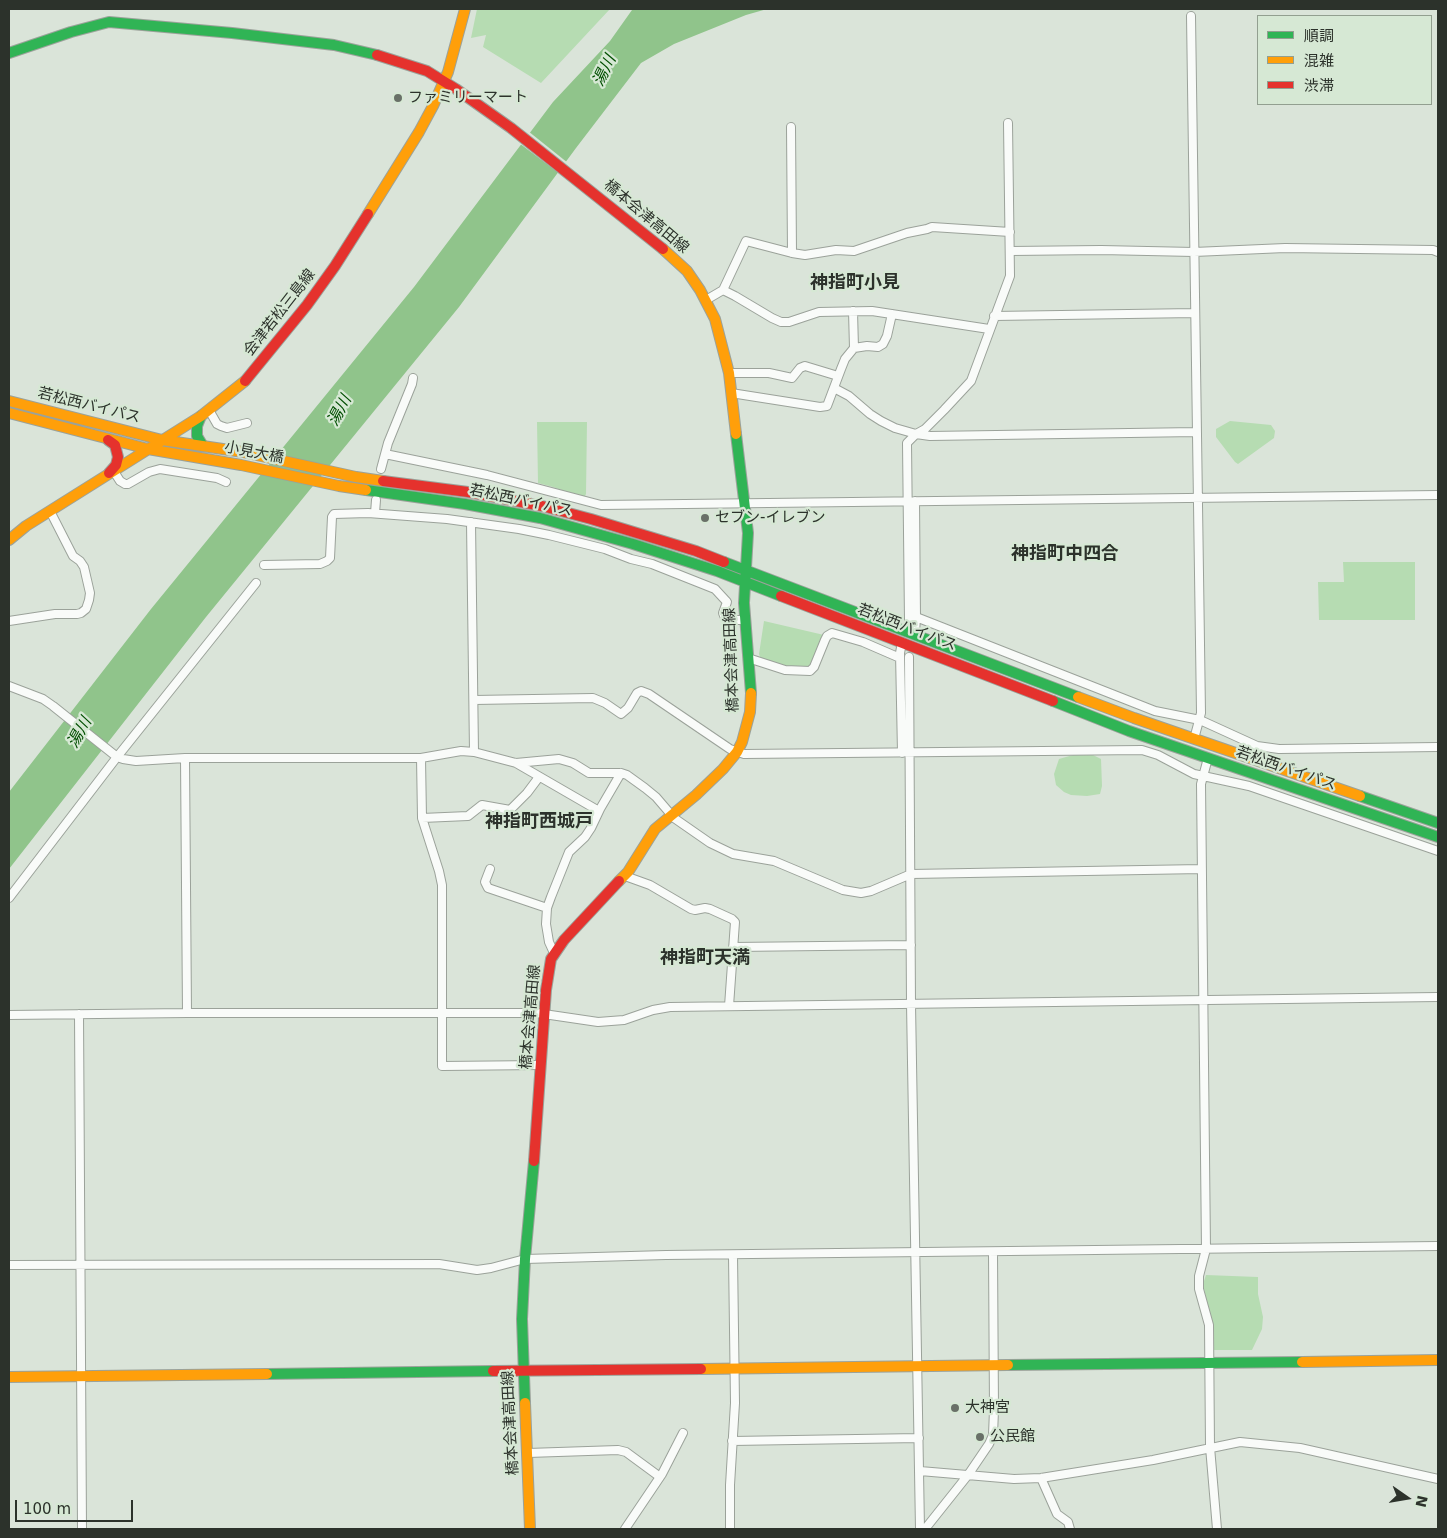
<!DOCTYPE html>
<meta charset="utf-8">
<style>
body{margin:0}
#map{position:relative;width:1447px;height:1538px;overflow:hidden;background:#dae4d9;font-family:"DejaVu Sans","Noto Sans JP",sans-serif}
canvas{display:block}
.frame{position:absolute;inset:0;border:10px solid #2c322b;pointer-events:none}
.legend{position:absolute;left:1257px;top:15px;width:175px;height:90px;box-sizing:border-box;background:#d6e8d4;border:1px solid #929f90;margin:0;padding:6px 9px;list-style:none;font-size:15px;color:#2c322b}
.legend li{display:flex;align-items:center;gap:10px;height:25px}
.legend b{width:25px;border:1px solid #929f90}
.north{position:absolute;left:1382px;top:1473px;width:50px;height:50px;-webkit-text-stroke:4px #d6e8d4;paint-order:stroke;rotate:103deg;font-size:14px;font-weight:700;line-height:20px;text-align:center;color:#2c322b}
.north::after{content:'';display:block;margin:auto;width:18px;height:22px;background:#2c322b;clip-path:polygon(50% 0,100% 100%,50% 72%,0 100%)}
.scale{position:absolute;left:15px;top:1500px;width:118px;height:22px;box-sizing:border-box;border:2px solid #2c322b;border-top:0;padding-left:6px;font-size:15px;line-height:18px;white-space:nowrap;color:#2c322b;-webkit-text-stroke:4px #d6e8d4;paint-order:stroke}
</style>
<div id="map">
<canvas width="1447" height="1538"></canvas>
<div class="frame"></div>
<ul class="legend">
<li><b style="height:6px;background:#30b455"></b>順調</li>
<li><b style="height:6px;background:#ff9f0a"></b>混雑</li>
<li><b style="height:6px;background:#e5322d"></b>渋滞</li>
</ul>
<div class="north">N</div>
<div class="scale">100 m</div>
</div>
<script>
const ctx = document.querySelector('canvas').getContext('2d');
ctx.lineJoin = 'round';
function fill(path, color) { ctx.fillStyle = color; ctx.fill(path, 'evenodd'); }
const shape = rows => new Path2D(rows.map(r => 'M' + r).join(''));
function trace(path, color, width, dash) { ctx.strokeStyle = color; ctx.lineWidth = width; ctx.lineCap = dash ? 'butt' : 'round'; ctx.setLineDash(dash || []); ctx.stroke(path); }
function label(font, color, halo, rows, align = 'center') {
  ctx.font = font + ' "DejaVu Sans","Noto Sans JP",sans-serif'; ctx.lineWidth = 4.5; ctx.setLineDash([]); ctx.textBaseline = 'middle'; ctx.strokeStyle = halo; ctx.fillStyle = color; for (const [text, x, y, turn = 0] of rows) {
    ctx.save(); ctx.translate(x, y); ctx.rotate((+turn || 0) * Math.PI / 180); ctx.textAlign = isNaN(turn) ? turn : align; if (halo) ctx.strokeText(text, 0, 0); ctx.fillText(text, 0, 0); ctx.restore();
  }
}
fill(shape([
 [477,9,610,9,541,83,483,47,486,35,471,38],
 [1230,421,1271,425,1275,431,1274,438,1238,464,1235,462,1216,437,1216,429],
 [537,422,587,422,586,494,584,498,553,487,538,483],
 [1343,562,1415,562,1415,620,1319,620,1318,582,1344,582],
 [764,621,824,635,815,663,807,669,775,666,760,657,759,654],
 [1073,755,1093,755,1101,759,1102,786,1100,794,1087,796,1071,795,1064,792,1056,785,1054,774,1059,759],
 [1206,1275,1258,1277,1258,1294,1263,1317,1262,1329,1252,1350,1214,1350,1211,1322,1203,1284]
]), '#b6dcb2');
fill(shape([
 [635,9,767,9,746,15,674,44,641,63,576,148,459,307,206,617,9,869,9,792,151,609,414,287,553,102,610,41,632,10]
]), '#90c48b');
fill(shape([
 [528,131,568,163,560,174,519,143]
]), '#dae4d9');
const street = shape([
 [1191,16,1201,713,1194,739],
 [791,127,792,253],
 [1011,251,1101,250,1194,252,1285,248,1433,250,1438,252],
 [723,290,735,296,772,318,781,322,789,322,819,312,872,311,989,329],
 [706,300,723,290,746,241,792,253,805,255,836,250,854,251,907,233,927,229,932,227,1010,232],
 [994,316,1195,313],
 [854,348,867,346,878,347,883,344,887,336,892,314],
 [729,373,769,373,792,378,800,368,805,366,838,376],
 [834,388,849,396,870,414,881,421,895,428,916,434,930,436,1196,432],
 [731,393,820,407,827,406,841,369,845,359,854,348,853,311],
 [209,410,217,424,221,426,227,428,247,423],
 [385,454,487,475,601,505,1438,495],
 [381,469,388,443,412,384,413,378],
 [113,470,120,481,125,484,128,484,149,472,160,469,217,478,226,482],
 [375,513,376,500],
 [471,522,474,752],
 [264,565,320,564,327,561,330,558,332,517,334,514,368,513,447,519,519,529,549,535,605,549,631,559,652,564,715,589,727,602,723,613,725,618,733,620,746,620],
 [916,617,1155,711,1200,720,1257,746,1279,749,1438,747],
 [9,621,55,614,77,614,81,613,86,609,89,600,90,593,84,567,80,561,73,556,50,511],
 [909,621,907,443,916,434,925,429,944,410,971,381,1010,276,1008,123],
 [915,634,916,617,915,501],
 [902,642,900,653,902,753],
 [909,657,911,1004,920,1529],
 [748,658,785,670,810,671,814,667,825,640,827,636,832,633,863,642,900,658],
 [9,686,43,699,53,706,117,757,123,759,136,761,185,758,421,758,461,751,474,752,516,763,559,759,573,763,589,773,621,773,627,775,645,788,656,797,674,818,710,843,733,854,774,861,843,890,861,893,871,891,911,874,1202,869],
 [474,700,593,698,605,703,621,714,628,708,637,693,641,691,649,694,730,749,744,754,1142,750,1158,755,1194,774,1249,786,1438,851],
 [185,758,187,1013],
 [421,758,422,818,439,871,442,885,442,1066,541,1065],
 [1208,758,1201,784,1206,1249,1199,1276,1199,1289,1209,1325,1210,1447,1217,1529],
 [516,763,599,811],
 [422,818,468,816,482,805,510,810,527,793,539,777],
 [490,869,485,882,488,888,547,908],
 [625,876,650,885,691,909,695,910,705,908,710,909,732,919,735,922,729,1006],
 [9,898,117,757,256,583],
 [733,947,911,945],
 [554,953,549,942,546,924,547,908,551,897,569,852,585,837,591,828,600,809,621,773],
 [79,1014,82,1529],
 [9,1015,187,1013,537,1013,598,1022,624,1020,653,1010,670,1007,1438,997],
 [9,1265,439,1264,477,1270,491,1268,525,1259,666,1255,1438,1246],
 [732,1441,919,1438],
 [528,1453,618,1450,626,1452,660,1477],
 [920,1471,1014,1479,1041,1478,1153,1460,1240,1442,1300,1448,1438,1479],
 [1041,1478,1057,1514,1068,1522,1070,1529],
 [625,1529,662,1474,683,1433],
 [730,1529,730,1485,735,1403,733,1256],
 [925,1529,968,1475,989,1444,993,1435,994,1410,993,1252]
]);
const fast = shape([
 [9,53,71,32,109,22,232,33,334,45,377,55],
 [201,416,197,426,197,436,203,446],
 [736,434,748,533,744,603,751,693],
 [366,490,465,504,540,518,633,544,717,571,781,596],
 [724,562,1078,697],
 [1053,701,1129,731,1438,837],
 [1360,796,1438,823],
 [1008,1365,1302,1362],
 [267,1374,493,1371],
 [525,1403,522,1319,525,1259,534,1161]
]);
const slow = shape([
 [368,214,419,132,433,106,448,72,465,9],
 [663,249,687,271,700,290,715,319,729,373,736,434],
 [9,401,162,440,243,452,356,477,383,481],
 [9,413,148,449,241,465,339,486,366,490],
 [9,540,26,526,201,416,245,381],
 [1078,697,1134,718,1360,796],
 [619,881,628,872,655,829,696,795,723,769,737,752,742,742,750,712,751,693],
 [1302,1362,1438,1360],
 [701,1369,1008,1365],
 [9,1377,267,1374],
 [525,1403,530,1529]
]);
const jam = shape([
 [377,55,427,71,456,89,511,128,663,249],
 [245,381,307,305,335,266,368,214],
 [108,440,115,445,118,457,116,465,109,473],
 [383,481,468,492,542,506,591,519,696,551,724,562],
 [781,596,1053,701],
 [534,1161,546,990,551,959,564,940,619,881],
 [493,1371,701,1369]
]);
trace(street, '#9ba29a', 10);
trace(fast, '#9ba29a', 12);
trace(slow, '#9ba29a', 12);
trace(jam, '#9ba29a', 12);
trace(street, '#f9fbf9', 8);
trace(fast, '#30b455', 10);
trace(slow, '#ff9f0a', 10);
trace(jam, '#e5322d', 10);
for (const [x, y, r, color] of [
 [398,98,5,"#697068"],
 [705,518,5,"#697068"],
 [955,1408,5,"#697068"],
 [980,1437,5,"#697068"]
]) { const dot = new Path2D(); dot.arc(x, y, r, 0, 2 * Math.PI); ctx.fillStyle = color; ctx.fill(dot); trace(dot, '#d6e8d4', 2); }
label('15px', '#2c322b', '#d6e8d4', [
 ["ファミリーマート",408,98],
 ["セブン-イレブン",715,518],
 ["大神宮",965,1408],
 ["公民館",990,1437]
], 'left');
label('15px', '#2c322b', '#d6e8d4', [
 ["橋本会津高田線",646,217,40],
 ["会津若松三島線",280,313,-52],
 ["若松西バイパス",89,406,14],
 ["小見大橋",254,453,11],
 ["若松西バイパス",521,501,12],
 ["若松西バイパス",907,628,21],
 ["橋本会津高田線",732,660,-92],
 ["若松西バイパス",1286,769,19],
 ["橋本会津高田線",531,1017,-85],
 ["橋本会津高田線",511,1423,-93]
]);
label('italic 16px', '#004e00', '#d6e8d4', [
 ["湯川",605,71,-64],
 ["湯川",340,411,-62],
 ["湯川",80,733,-61]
]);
label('bold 18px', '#2c322b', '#d6e8d4', [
 ["神指町小見",855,283],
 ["神指町中四合",1065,554],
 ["神指町西城戸",539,822],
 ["神指町天満",705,958]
]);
</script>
